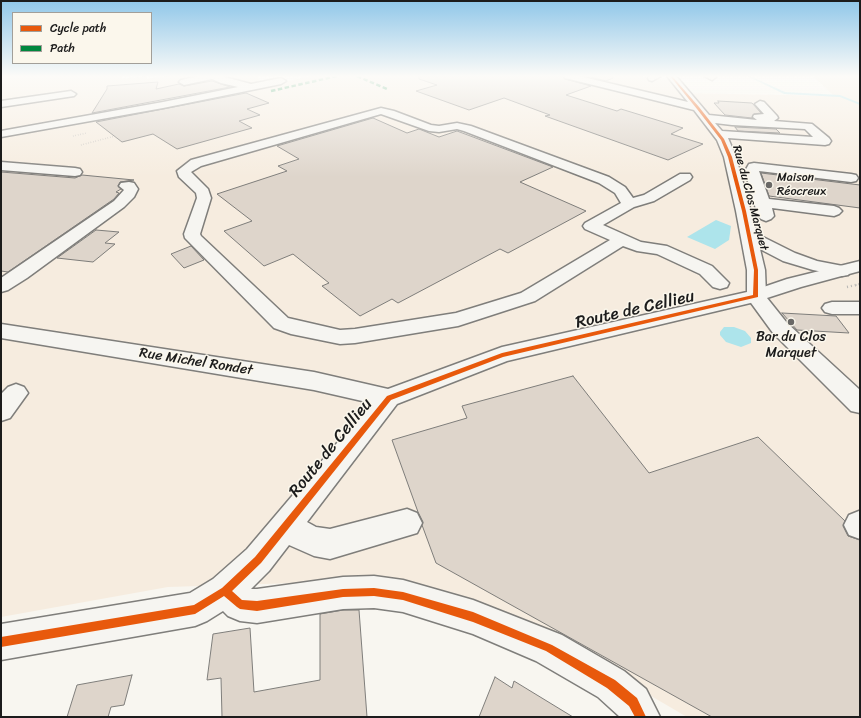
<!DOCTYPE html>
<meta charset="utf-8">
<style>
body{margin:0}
#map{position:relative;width:861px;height:718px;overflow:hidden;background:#f8f6f0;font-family:Sriracha,sans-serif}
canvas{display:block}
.frame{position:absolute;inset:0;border:2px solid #1c1c1c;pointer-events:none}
.legend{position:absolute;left:12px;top:12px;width:140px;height:52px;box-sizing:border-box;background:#fbf7ec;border:1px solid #a29f99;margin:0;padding:5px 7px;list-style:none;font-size:12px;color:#1c1c1c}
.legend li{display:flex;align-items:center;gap:8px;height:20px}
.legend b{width:20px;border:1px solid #a29f99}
</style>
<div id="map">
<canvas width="861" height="718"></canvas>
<div class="frame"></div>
<ul class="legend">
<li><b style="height:5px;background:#e8590c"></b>Cycle path</li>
<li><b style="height:5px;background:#00873e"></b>Path</li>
</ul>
</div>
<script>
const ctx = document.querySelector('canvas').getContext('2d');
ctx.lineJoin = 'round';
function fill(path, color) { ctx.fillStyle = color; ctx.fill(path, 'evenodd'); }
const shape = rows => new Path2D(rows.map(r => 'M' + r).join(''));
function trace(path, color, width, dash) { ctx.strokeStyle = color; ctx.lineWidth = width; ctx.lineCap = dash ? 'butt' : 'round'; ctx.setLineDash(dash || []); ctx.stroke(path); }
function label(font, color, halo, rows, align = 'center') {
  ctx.font = font + ' Sriracha,sans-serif'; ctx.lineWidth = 3; ctx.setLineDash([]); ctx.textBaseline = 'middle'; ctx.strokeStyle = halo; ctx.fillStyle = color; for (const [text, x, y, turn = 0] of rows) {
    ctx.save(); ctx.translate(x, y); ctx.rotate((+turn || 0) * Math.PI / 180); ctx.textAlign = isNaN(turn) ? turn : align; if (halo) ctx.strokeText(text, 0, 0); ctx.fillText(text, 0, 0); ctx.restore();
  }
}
fill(shape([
 [1,76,122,76,122,79,146,76,147,79,168,76,258,76,262,87,311,76,641,76,653,79,672,80,683,93,834,96,813,76,860,76,860,717,687,717,593,662,435,590,295,583,168,587,1,617]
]), '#f6ecdf');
fill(shape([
 [716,220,731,226,729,240,715,249,687,237],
 [724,327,734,327,745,331,751,338,751,343,741,347,726,342,720,335,720,332]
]), '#ade4eb');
fill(shape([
 [747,76,750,76,785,92,840,95,860,103,860,105,840,97,784,94,747,76]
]), '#ade4eb');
const building = shape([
 [419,76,563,76,565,79,591,86,566,95,617,111,621,109,683,128,671,134,703,144,668,160,545,116,550,115,504,98,469,110,416,91,437,85,419,79,419,76],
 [586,76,613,76,613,78,606,81,586,76],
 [212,81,230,87,92,113,107,89,107,86,158,82,156,89,179,84,184,86,212,81],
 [246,93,269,103,247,109,260,115,239,121,252,128,177,149,153,134,122,142,96,122,246,93],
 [718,101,752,103,761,113,754,114,752,118,725,115,714,103,719,103,718,101],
 [373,118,407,133,419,129,439,137,457,131,553,167,520,182,586,211,508,253,500,249,398,303,392,299,360,316,322,286,329,283,293,254,264,266,224,231,252,221,217,194,287,171,278,166,299,159,277,146,373,118],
 [735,127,776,129,780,133,738,131,735,127],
 [1,172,75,178,82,175,134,180,120,182,118,186,121,189,116,192,119,193,114,199,8,272,1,271,1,172],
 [761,173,860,185,860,208,769,196,761,173],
 [96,230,119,232,105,243,115,244,93,262,57,258,96,230],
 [191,246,204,260,184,268,171,254,191,246],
 [782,313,836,316,849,333,797,330,782,313],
 [573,376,649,473,758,437,845,521,843,526,848,536,860,540,860,717,712,717,436,563,422,525,423,522,418,512,392,440,467,418,462,406,573,376],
 [343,610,359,610,367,717,222,717,221,678,207,680,213,634,250,628,254,692,320,680,320,614,343,610],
 [132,675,124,705,111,707,108,717,67,717,77,685,132,675],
 [495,677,512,688,514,681,573,717,479,717,495,677]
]);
fill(building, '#ded5cb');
trace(building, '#7f7e7b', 1);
const minor = shape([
 [199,76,221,76,251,84,281,78,286,81,281,84,163,108,1,137,1,131,163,102,238,87,221,83,212,79,184,85,179,82,181,80,199,76],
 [564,76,579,76,688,102,667,76,676,76,709,115,757,120,753,117,754,115,764,114,755,104,760,101,764,102,777,116,778,118,774,121,812,124,829,138,831,141,829,144,825,145,728,138,736,157,757,234,795,253,817,261,848,267,851,271,848,275,842,276,813,270,783,261,760,249,765,270,766,296,763,300,507,361,397,404,307,522,316,527,330,529,407,509,417,513,422,523,417,533,330,559,314,556,289,545,269,571,251,589,257,589,343,577,374,576,403,580,473,600,562,635,624,671,646,689,660,717,620,717,598,697,536,661,473,634,403,612,374,608,343,609,257,623,240,621,228,616,223,611,207,621,195,626,1,660,1,624,190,593,213,579,247,549,371,403,314,390,1,338,1,324,314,372,388,389,502,347,747,292,747,270,736,211,724,157,717,140,694,110,565,78,564,76],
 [715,123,732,125,805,129,813,137,722,131,715,123],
 [649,76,661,76,652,81,649,80,648,78,649,76],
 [704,76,716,76,716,77,712,80,704,76],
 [71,91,76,94,74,96,1,107,1,101,71,91],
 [381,108,394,111,431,125,439,126,457,123,471,126,609,177,625,187,633,198,644,195,680,174,690,174,692,177,690,180,654,201,634,207,603,225,641,242,667,246,712,266,729,283,727,287,720,289,713,287,700,274,657,254,637,251,623,246,535,301,458,326,355,343,340,344,291,334,274,328,185,238,184,234,197,198,196,193,179,177,177,171,191,160,381,108],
 [381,114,429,131,439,132,457,129,464,131,599,183,615,193,621,203,585,223,583,226,585,229,610,240,521,293,456,313,355,329,340,330,288,318,201,236,200,234,211,198,208,189,191,172,201,166,381,114],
 [1,162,75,168,80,169,82,172,80,175,75,176,1,170,1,162],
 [754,163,851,174,856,175,858,178,856,181,851,182,759,171,769,199,834,206,839,208,842,211,839,214,834,216,772,208,774,216,771,219,766,221,761,219,758,216,745,171,749,164,754,163],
 [129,182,134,183,138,189,134,197,124,207,27,278,8,290,1,292,1,278,114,201,124,190,119,186,121,183,129,182],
 [832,302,860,302,860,314,832,314,825,312,822,308,825,304,832,302],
 [16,384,24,387,28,393,10,418,1,421,1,394,8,387,16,384],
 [859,511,860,511,860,539,849,535,844,525,849,515,859,511]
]);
const major = shape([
 [860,261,860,271,801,287,767,298,787,323,860,390,860,413,851,411,773,333,746,296,749,292,787,279,860,261]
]);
trace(minor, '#7f7e7b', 3);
trace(major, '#7f7e7b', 3);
trace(shape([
 [73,136,87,133],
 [81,145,115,136]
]), '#b7b6b4', 1.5, [0.5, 2]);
trace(shape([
 [856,285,860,284]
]), '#b7b6b4', 2, [0.5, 2]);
trace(shape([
 [847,287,860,284]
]), '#b7b6b4', 2.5, [1, 3]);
fill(minor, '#f6f5f1');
fill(major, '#f6f5f1');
trace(shape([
 [357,76,387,89],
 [271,91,337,76]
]), '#00873e', 2.5, [4.5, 2.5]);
fill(shape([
 [670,76,672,76,699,107,724,139,732,157,746,211,758,270,758,297,503,357,391,400,261,563,232,591,242,600,257,601,343,589,374,588,403,592,473,612,552,645,615,680,637,698,646,717,635,717,629,706,607,688,546,651,473,622,403,600,374,596,343,597,257,611,240,609,237,607,224,596,195,614,1,647,1,637,194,605,222,588,255,557,387,396,502,353,753,295,754,270,742,211,728,157,721,140,697,109,670,76]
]), '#e8590c');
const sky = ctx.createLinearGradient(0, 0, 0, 177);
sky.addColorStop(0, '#90c7e9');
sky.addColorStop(0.43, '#fcfbf8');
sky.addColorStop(1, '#fcfbf800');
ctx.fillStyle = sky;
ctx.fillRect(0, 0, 861, 177);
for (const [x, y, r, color] of [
 [769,185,4,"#696866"],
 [791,322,4,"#696866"]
]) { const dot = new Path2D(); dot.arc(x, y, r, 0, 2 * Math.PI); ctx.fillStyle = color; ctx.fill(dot); trace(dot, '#fbf7ec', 1.5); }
label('12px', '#1c1c1c', '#fbf7ec', [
 ["Maison",777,178],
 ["Réocreux",777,192]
], 'left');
label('12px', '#1c1c1c', '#fbf7ec', [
 ["Rue du Clos Marquet",750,198,75]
]);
label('14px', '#1c1c1c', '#fbf7ec', [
 ["Bar du Clos",791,337],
 ["Marquet",791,353]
]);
label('14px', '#1c1c1c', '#fbf7ec', [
 ["Rue Michel Rondet",196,362,9]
]);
label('17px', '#1c1c1c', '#fbf7ec', [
 ["Route de Cellieu",635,310,-13],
 ["Route de Cellieu",331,448,-51]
]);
</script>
